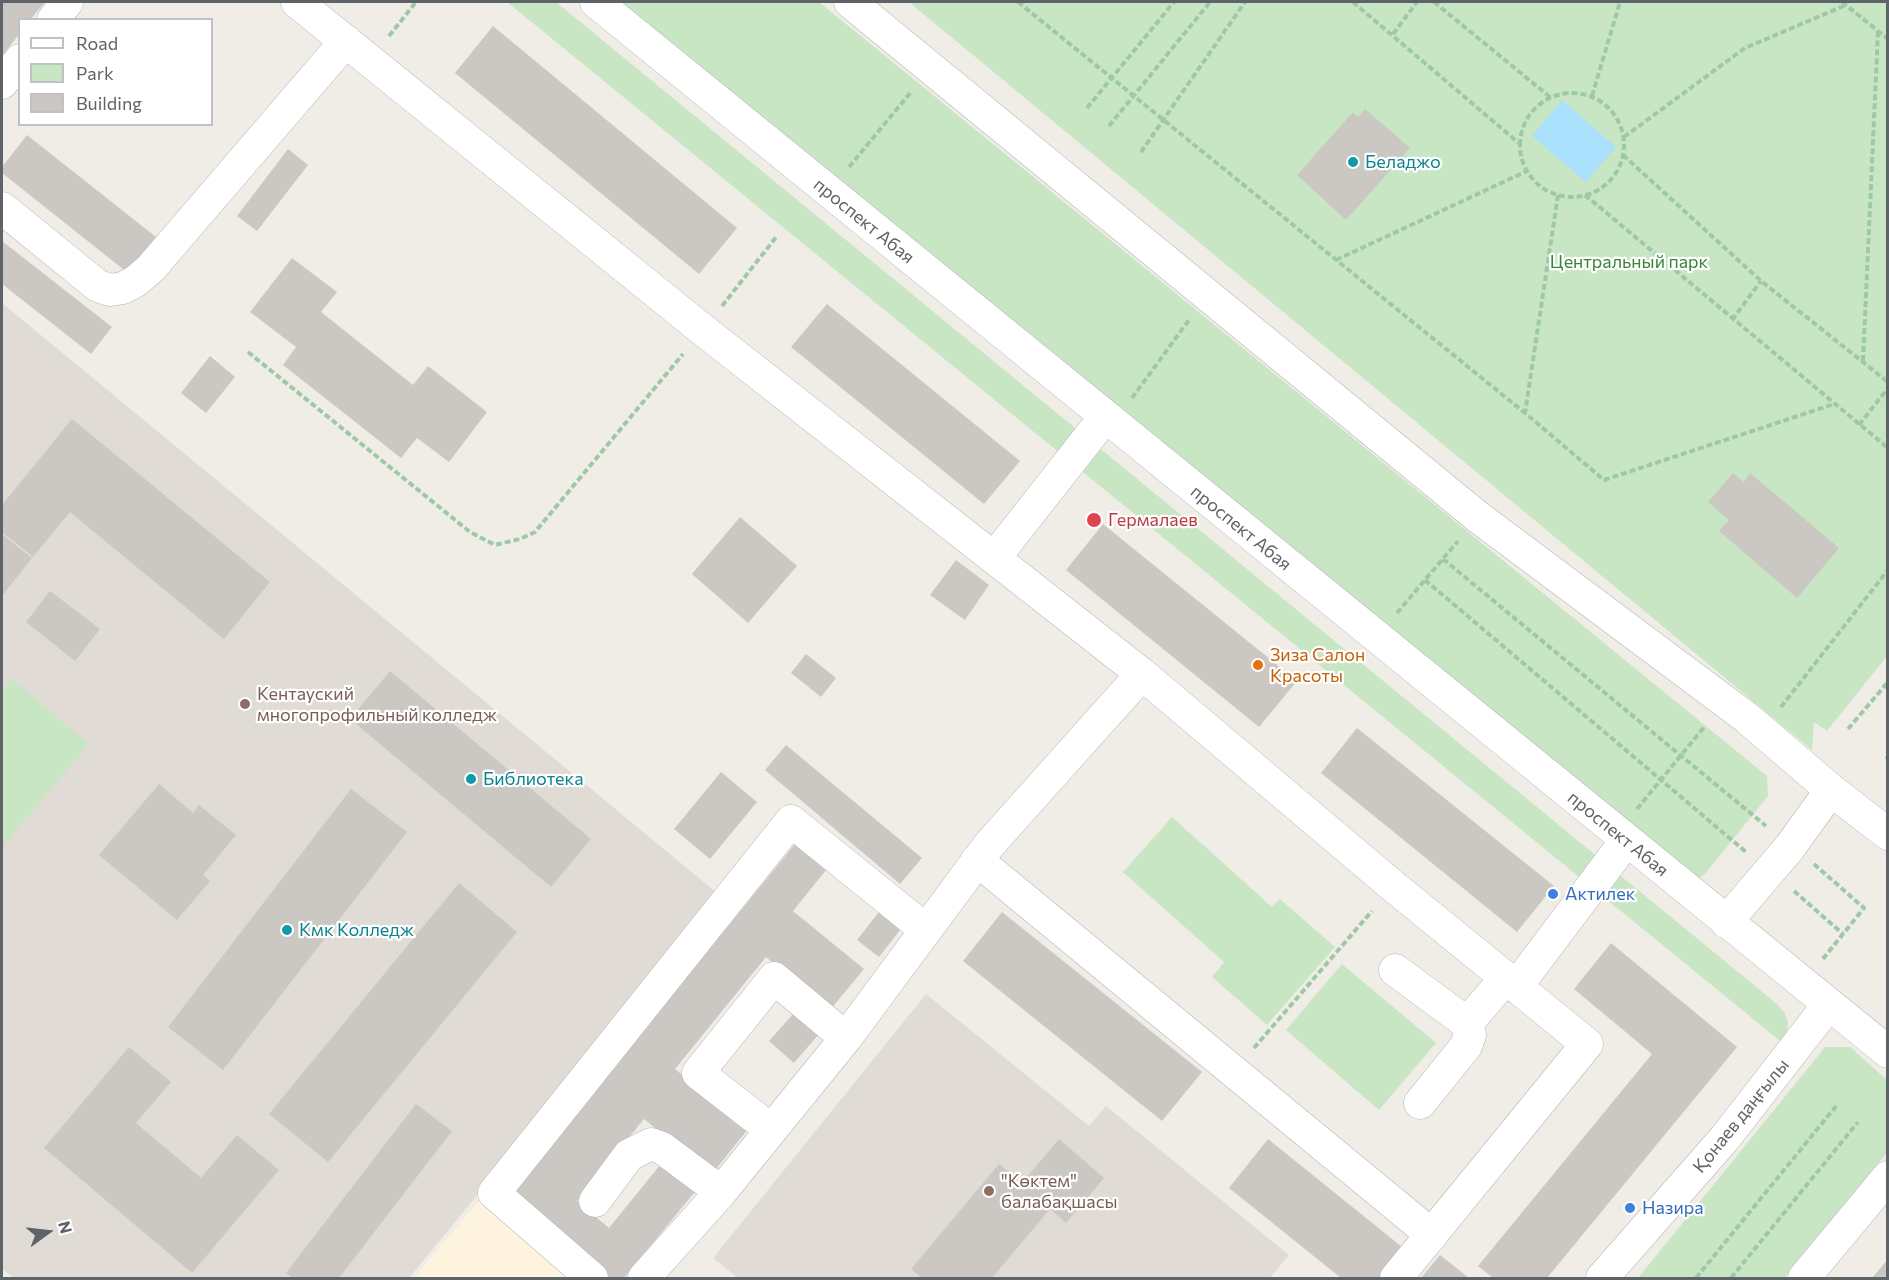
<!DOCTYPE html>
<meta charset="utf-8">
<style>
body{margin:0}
#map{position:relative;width:1889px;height:1280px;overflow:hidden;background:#f0ede7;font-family:Commissioner,sans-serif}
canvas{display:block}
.frame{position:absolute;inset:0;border:3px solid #5e6367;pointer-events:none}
.legend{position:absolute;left:18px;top:18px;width:195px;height:108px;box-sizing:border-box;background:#fff;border:2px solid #bfc1c2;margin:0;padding:8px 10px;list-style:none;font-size:18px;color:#5e6367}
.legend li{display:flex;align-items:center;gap:12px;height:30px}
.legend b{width:30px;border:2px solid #bfc1c2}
.north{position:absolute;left:18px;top:1202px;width:60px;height:60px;-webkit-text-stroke:4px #fff;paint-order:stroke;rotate:75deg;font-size:16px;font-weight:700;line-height:24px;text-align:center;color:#5e6367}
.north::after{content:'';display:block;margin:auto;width:21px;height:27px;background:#5e6367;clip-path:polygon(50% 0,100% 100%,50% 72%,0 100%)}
</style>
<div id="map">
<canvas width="1889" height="1280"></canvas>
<div class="frame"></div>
<ul class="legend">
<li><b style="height:8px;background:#fff"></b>Road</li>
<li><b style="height:16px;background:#c8e6c4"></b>Park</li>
<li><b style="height:16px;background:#cbc8c3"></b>Building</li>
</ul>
<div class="north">N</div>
</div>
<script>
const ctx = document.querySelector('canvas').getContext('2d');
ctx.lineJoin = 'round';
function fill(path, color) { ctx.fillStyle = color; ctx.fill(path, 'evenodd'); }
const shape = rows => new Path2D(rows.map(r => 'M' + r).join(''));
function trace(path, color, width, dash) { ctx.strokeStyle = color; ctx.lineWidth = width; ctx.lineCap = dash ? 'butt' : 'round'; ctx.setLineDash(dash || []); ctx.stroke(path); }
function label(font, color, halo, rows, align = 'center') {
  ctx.font = font + ' Commissioner,sans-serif'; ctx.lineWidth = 4.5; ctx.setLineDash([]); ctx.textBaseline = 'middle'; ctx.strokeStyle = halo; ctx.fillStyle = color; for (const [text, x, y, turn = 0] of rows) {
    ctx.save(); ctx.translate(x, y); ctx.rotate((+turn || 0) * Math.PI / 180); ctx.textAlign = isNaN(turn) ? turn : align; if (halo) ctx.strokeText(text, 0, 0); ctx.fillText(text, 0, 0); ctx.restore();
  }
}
fill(shape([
 [482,1197,580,1278,414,1278]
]), '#fdf3df');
fill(shape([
 [2,303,722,897,409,1278,14,1278,2,1269],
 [926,994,1089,1126,1106,1106,1289,1255,1270,1278,738,1278,713,1258]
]), '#e0dcd5');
fill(shape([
 [507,2,556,2,1777,1004,1785,1013,1788,1023,1785,1045],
 [596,2,819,2,1767,776,1768,796,1705,874,1691,884],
 [909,2,1887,2,1887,656,1827,731,1814,722,1812,750],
 [12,679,89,744,3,846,2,692],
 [1172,817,1272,907,1280,899,1335,947,1267,1025,1212,977,1224,962,1123,872],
 [1342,964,1436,1043,1379,1110,1286,1030],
 [1825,1047,1850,1047,1887,1080,1887,1153,1784,1278,1638,1278]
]), '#c8e6c4');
fill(shape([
 [1562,100,1616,147,1586,182,1532,136]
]), '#aae1fc');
fill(shape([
 [2,2,45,2,30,20,20,20,20,33,2,56],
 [493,26,737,228,699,274,455,73],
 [1365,109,1410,148,1346,220,1297,175,1353,112,1358,117],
 [27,135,156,237,128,273,2,173,2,167],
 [288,149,308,165,257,231,237,216],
 [2,241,112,327,91,354,2,284],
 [292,258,337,292,321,312,413,385,428,366,487,412,449,462,417,438,401,458,283,365,296,347,250,312],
 [827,304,1020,461,984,504,791,347],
 [210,356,235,377,206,413,181,393],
 [72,419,270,582,224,639,70,512,33,557,2,532,2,505],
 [1733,473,1744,482,1750,473,1839,548,1797,598,1719,531,1729,520,1708,502],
 [740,517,797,566,748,623,692,574],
 [1103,524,1297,681,1259,727,1066,570],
 [2,534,32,558,2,596],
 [956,560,989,585,965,620,930,595],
 [50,591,100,629,75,661,26,622],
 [806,654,836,678,821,697,791,673],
 [390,671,591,839,551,887,350,719],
 [1357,728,1554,886,1517,932,1321,773],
 [786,745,922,858,900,884,765,770],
 [721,772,757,802,710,859,674,829],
 [159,784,193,813,199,805,236,835,203,875,210,881,177,920,99,855],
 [351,789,407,832,223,1070,168,1027],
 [795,844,826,870,793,911,864,969,830,1010,766,957,675,1069,748,1129,712,1174,644,1119,577,1201,609,1228,669,1154,703,1182,624,1278,600,1278,505,1200],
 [459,883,517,932,328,1162,269,1114],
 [882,908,904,925,879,957,857,940],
 [1002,912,1202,1072,1162,1121,963,961],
 [1611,943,1737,1047,1547,1278,1493,1278,1478,1266,1652,1054,1574,989],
 [794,1013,819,1034,794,1063,769,1041],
 [129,1047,171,1082,136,1123,201,1178,237,1135,279,1170,192,1273,44,1148],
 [416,1104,452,1131,339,1278,293,1278,286,1273],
 [1059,1139,1104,1178,1066,1223,1050,1209,992,1278,922,1278,911,1269,999,1164,1022,1183],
 [1268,1139,1407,1251,1385,1278,1341,1278,1229,1188],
 [1440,1255,1469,1278,1421,1278],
 [1888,1259,1888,1278,1872,1278]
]), '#cbc8c3');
const minor = shape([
 [297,2,703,330,1142,674,1393,886,1587,1044,1396,1278],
 [596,2,1888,1052],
 [850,2,1478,517,1747,718,1831,790,1888,834],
 [53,20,67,2],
 [2,83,20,60],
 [2,208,98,286,110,290,123,288,136,281,151,268,346,41],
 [995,557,1105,417],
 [977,860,1432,1235],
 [1726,922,1790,847,1831,790],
 [1395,970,1467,1023,1470,1035,1466,1046,1420,1103],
 [1516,987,1626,841],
 [1467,1023,1506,978],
 [770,1129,698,1073,774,978,846,1038],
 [595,1201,629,1155,651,1144,662,1148,721,1192],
 [592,1278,494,1193,791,821,926,930],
 [644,1278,721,1192,846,1038,989,845,1142,674],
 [1602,1278,1725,1138,1829,1004],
 [1804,1278,1888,1177]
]);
trace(minor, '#b2b5b9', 33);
trace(shape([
 [1018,2,1525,413],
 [1353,2,1520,144],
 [1434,2,1550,97],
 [1842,2,1888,39],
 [1393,34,1417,2],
 [389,36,416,2],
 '1520 145a52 52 0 1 1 104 0a52 52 0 1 1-104 0Z',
 [1592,96,1620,2],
 [1087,108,1174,2],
 [1109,126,1210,2],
 [1624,137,1745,48,1846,5],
 [1141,152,1245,2],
 [1623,155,1761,281,1888,382],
 [849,167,911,92],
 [1558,195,1525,413,1604,480,1834,404],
 [1585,195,1888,448],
 [1336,260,1527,171],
 [722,306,777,236],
 [1732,320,1761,281],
 [248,352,470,532,495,545,520,539,535,532,683,354],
 [1863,361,1878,31],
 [1132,398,1189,320],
 [1859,425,1888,388],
 [1443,559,1766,826],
 [1425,580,1746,852],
 [1397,613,1458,541],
 [1781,707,1888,570],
 [1848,729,1888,682],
 [1886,759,1888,757],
 [1637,809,1705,726],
 [1814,864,1864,908,1822,960],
 [1794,891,1843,934],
 [1254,1048,1372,911],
 [1696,1278,1837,1105],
 [1731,1278,1858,1122]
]), '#9ec8a6', 4, [6, 3]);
trace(minor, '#fff', 32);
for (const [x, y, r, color] of [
 [1353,162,6,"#0f9aa8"],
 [1094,520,8,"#e0444e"],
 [1258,665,6,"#e8710a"],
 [245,704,6,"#8d6e63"],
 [471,779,6,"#0f9aa8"],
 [1553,894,6,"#3f7fe0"],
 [287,930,6,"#0f9aa8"],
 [989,1191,6,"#8d6e63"],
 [1630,1208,6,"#3f7fe0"]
]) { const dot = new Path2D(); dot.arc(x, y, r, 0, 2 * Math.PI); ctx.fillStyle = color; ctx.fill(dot); trace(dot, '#fff', 2); }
label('18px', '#0d838f', '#fff', [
 ["Беладжо",1365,162],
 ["Библиотека",483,779],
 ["Кмк Колледж",299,930]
], 'left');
label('18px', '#5e6367', '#fff', [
 ["проспект Абая",864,221,39],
 ["проспект Абая",1241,528,39],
 ["проспект Абая",1618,834,39],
 ["Қонаев даңғылы",1741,1116,-51]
]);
label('18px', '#3c8438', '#fff', [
 ["Центральный парк",1629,262]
]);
label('18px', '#be3a42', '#fff', [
 ["Гермалаев",1108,520]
], 'left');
label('18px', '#c56008', '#fff', [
 ["Зиза Салон",1270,655],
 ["Красоты",1270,676]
], 'left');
label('18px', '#785e54', '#fff', [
 ["Кентауский",257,694],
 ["многопрофильный колледж",257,715],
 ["\"Көктем\"",1001,1181],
 ["балабақшасы",1001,1202]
], 'left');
label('18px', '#366cbe', '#fff', [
 ["Актилек",1565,894],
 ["Назира",1642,1208]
], 'left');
</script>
